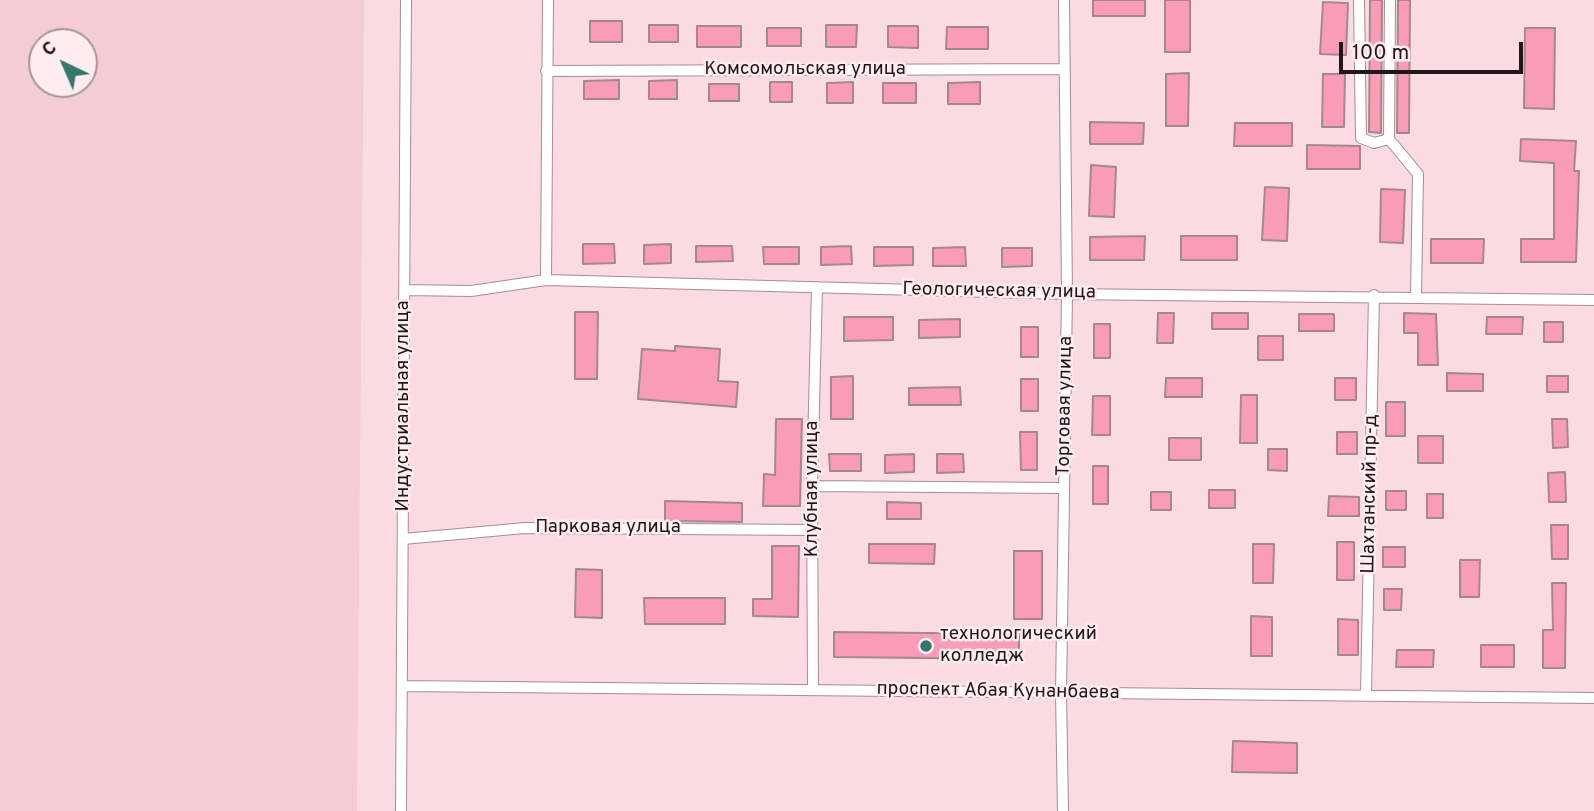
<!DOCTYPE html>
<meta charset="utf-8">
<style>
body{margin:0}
#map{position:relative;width:1594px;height:811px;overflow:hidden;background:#fadbe3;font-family:Overpass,sans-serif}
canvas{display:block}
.north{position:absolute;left:28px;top:28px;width:70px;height:70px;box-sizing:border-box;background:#ffecf0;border:2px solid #a6969a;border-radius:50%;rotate:316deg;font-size:19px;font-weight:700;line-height:28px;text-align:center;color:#211619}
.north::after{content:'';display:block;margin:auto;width:24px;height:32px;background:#33786c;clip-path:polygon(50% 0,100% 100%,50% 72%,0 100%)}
.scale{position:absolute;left:1339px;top:42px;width:184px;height:32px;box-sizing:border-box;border:4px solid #211619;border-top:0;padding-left:9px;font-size:21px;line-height:24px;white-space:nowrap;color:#211619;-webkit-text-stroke:5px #ffecf0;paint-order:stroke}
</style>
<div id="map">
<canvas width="1594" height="811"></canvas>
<div class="north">С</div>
<div class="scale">100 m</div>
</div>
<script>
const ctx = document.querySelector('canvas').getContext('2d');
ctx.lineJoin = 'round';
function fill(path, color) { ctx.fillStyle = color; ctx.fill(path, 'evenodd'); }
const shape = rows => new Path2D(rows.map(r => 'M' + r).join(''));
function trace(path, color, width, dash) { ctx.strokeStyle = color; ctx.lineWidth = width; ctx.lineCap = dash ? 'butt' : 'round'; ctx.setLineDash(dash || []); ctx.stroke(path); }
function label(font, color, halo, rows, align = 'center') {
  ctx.font = font + ' Overpass,sans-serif'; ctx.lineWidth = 5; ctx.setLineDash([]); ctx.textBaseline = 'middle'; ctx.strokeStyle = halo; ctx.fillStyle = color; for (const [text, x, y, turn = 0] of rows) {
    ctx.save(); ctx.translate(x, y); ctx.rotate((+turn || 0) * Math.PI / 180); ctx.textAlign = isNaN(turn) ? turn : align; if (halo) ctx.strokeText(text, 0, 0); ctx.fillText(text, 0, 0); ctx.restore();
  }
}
fill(shape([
 [0,0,364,0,357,811,0,811],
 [42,42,84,42,84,84,42,84]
]), '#f3ccd6');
const building = shape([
 [1093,0,1145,0,1145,16,1093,16,1093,0],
 [1165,0,1190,0,1190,52,1165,52,1165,0],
 [1370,0,1382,0,1381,133,1369,132,1370,0],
 [1398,0,1410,0,1409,133,1397,133,1398,0],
 [1323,2,1348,3,1346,55,1320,54,1323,2],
 [590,21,622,21,622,42,590,42,590,21],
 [649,25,678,25,678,42,649,42,649,25],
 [826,25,857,25,856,47,826,47,826,25],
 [697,26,741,26,741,47,697,47,697,26],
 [888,26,918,26,918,48,888,47,888,26],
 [947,27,988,27,988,49,946,49,947,27],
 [767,28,801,28,801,46,767,46,767,28],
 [1525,28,1555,28,1554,109,1524,108,1525,28],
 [1189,73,1188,126,1166,126,1166,74,1189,73],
 [1323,74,1345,74,1344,127,1322,127,1323,74],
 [619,80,619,99,584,99,584,81,619,80],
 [677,80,677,99,649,99,649,81,677,80],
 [770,82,792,82,792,102,770,102,770,82],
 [853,82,853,103,827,103,827,83,853,82],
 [980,82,980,104,948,104,948,83,980,82],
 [883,83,916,83,916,103,883,103,883,83],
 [709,84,739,84,739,101,709,101,709,84],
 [1090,122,1144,123,1143,144,1090,144,1090,122],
 [1235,123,1292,123,1292,146,1234,146,1235,123],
 [1521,139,1576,141,1574,171,1579,171,1576,262,1521,262,1521,239,1554,239,1554,163,1520,161,1521,139],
 [1307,145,1360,146,1360,169,1307,169,1307,145],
 [1091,165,1116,167,1114,217,1089,216,1091,165],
 [1265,187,1289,188,1287,241,1262,240,1265,187],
 [1381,189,1405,190,1403,243,1380,242,1381,189],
 [1145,236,1144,260,1090,260,1090,237,1145,236],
 [1181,236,1237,236,1237,260,1181,260,1181,236],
 [1431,239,1484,239,1483,263,1431,263,1431,239],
 [583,244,614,244,615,263,583,264,583,244],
 [671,244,671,263,644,264,644,245,671,244],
 [696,246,732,246,733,261,696,262,696,246],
 [851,246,852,264,821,265,821,247,851,246],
 [763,247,799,247,799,264,764,264,763,247],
 [874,247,913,247,913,265,874,266,874,247],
 [965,247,966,266,933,266,933,248,965,247],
 [1002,248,1032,248,1032,266,1002,267,1002,248],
 [575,312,598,312,597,379,575,379,575,312],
 [1158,313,1174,313,1173,343,1157,343,1158,313],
 [1212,313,1248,313,1248,329,1212,329,1212,313],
 [1404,313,1436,314,1438,365,1418,365,1418,333,1404,333,1404,313],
 [1299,314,1334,314,1334,331,1299,331,1299,314],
 [844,317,893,317,893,340,844,341,844,317],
 [1487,317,1523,317,1522,334,1486,334,1487,317],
 [960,319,960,337,919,338,919,320,960,319],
 [1544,322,1563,322,1563,342,1544,342,1544,322],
 [1094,324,1110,324,1110,358,1094,358,1094,324],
 [1021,327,1038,327,1038,357,1021,357,1021,327],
 [1258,336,1283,336,1283,360,1258,360,1258,336],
 [675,346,720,349,718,381,738,382,736,407,638,399,642,349,675,351,675,346],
 [1447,373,1483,374,1483,391,1447,391,1447,373],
 [853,376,853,419,831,419,831,377,853,376],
 [1547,376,1568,376,1568,392,1547,392,1547,376],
 [1166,378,1202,378,1202,397,1165,397,1166,378],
 [1335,378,1356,378,1356,400,1335,400,1335,378],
 [1021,379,1038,379,1038,411,1021,411,1021,379],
 [960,387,961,405,909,405,909,388,960,387],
 [1241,395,1257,395,1257,443,1240,443,1241,395],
 [1093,396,1110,396,1110,435,1092,435,1093,396],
 [1386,402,1405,402,1405,436,1386,436,1386,402],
 [776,419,802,419,800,506,763,506,764,474,775,475,776,419],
 [1552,419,1567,419,1568,447,1553,448,1552,419],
 [1020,432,1037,432,1037,470,1021,470,1020,432],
 [1337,432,1357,432,1357,454,1337,454,1337,432],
 [1418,436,1443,436,1443,463,1418,463,1418,436],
 [1169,438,1201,438,1201,460,1169,460,1169,438],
 [1268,449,1287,449,1287,471,1268,470,1268,449],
 [829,454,861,454,861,471,830,471,829,454],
 [914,454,914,472,885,473,885,455,914,454],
 [937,454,963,454,964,472,937,473,937,454],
 [1093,466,1108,466,1108,504,1093,504,1093,466],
 [1565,472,1566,502,1549,502,1548,473,1565,472],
 [1209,490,1235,490,1235,508,1209,508,1209,490],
 [1386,491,1406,491,1406,510,1386,510,1386,491],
 [1151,492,1171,492,1171,510,1151,510,1151,492],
 [1427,494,1443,494,1443,518,1427,518,1427,494],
 [1329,496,1359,497,1359,516,1328,516,1329,496],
 [665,501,742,503,742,522,665,521,665,501],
 [887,502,921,503,921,519,887,519,887,502],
 [1551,525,1568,525,1568,559,1552,559,1551,525],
 [1337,542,1354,542,1354,580,1337,580,1337,542],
 [869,544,935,544,934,564,869,563,869,544],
 [1253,544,1274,544,1273,583,1253,583,1253,544],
 [772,546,799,546,798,617,753,616,753,599,772,599,772,546],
 [1383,547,1405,547,1405,567,1383,567,1383,547],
 [1014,551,1042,551,1042,619,1014,619,1014,551],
 [1460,560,1480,560,1479,597,1460,597,1460,560],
 [576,569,602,570,602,618,575,617,576,569],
 [1552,583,1566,583,1565,668,1543,668,1543,630,1553,630,1552,583],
 [1384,589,1402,589,1401,610,1384,610,1384,589],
 [644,598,725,598,725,624,645,624,644,598],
 [1251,616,1272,617,1272,656,1251,656,1251,616],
 [1338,619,1358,620,1358,655,1338,655,1338,619],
 [834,632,1019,634,1019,659,834,657,834,632],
 [1481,645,1514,645,1514,667,1481,667,1481,645],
 [1397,650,1434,650,1433,667,1396,667,1397,650],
 [1233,741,1297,743,1297,773,1232,772,1233,741]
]);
fill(building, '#f89cb7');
trace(building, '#a5888f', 2);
const minor = shape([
 [1359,0,1361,138,1374,143,1389,139],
 [1390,0,1389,139,1418,174,1416,296],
 [546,71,1064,69],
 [546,280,548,0],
 [405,290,471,291,546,280,1067,294,1594,300],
 [812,486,1064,488],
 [403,539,525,528,813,530],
 [402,686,1594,698],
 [813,690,812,486,817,287],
 [1366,694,1374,295],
 [401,811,406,0],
 [1063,811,1061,693,1067,294,1064,0]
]);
trace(minor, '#a88b93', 12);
trace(minor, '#fff', 10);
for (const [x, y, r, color] of [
 [926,646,7,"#33786c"]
]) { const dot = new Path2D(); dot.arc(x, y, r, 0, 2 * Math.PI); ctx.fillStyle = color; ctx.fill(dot); trace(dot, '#ffecf0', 2.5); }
label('19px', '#211619', '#ffecf0', [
 ["Комсомольская улица",805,70],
 ["Геологическая улица",999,292,1],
 ["Индустриальная улица",404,406,-90],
 ["Торговая улица",1066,406,-89],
 ["Клубная улица",813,489,-90],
 ["Шахтанский пр-д",1371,494,-89],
 ["Парковая улица",608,528],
 ["проспект Абая Кунанбаева",998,692,1]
]);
label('19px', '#211619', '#ffecf0', [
 ["технологический",940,635],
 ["колледж",940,657]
], 'left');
</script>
